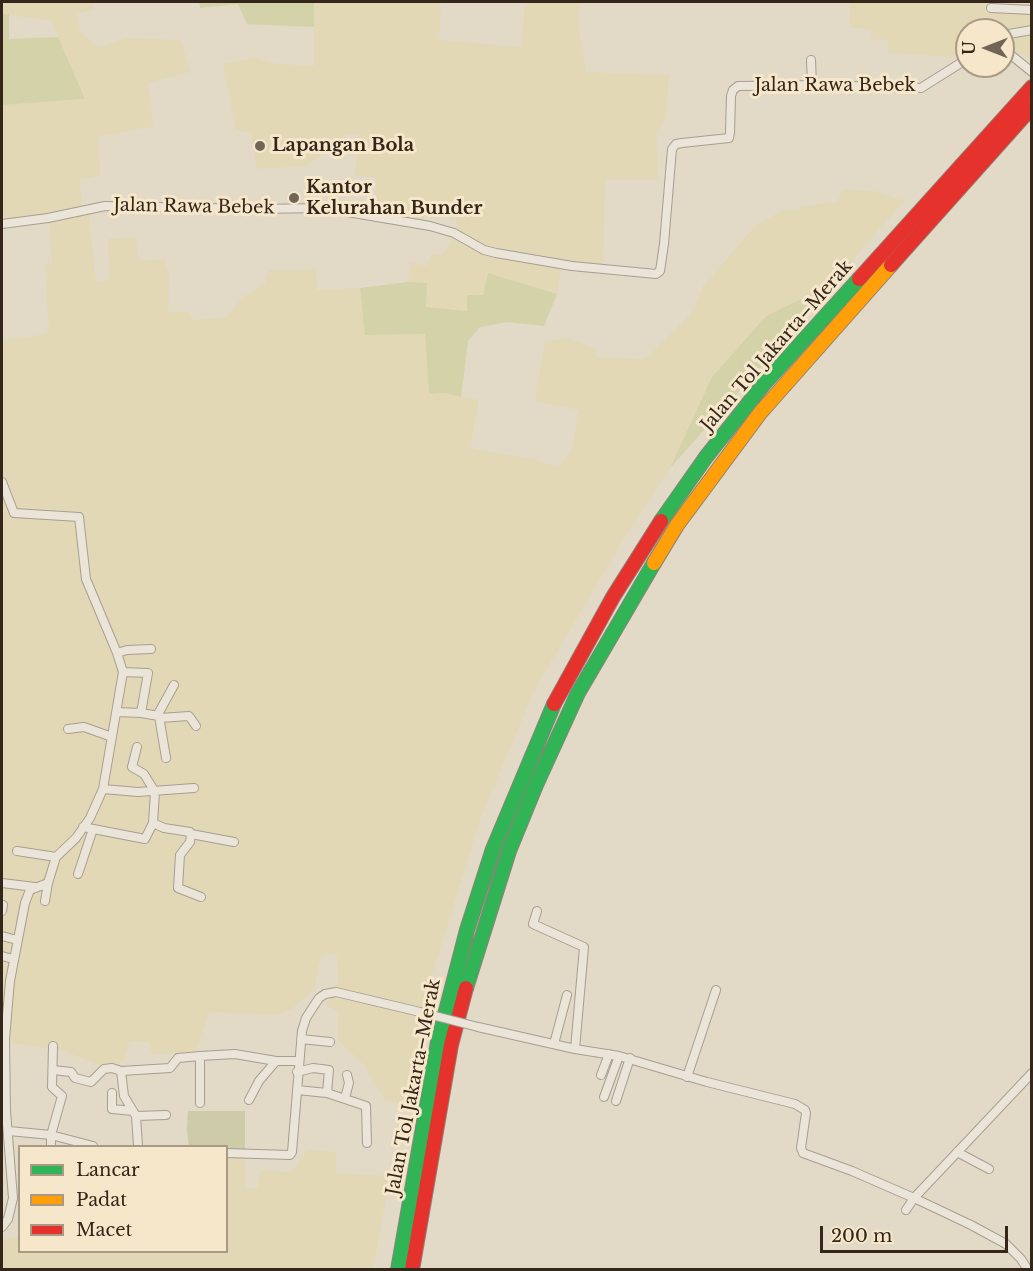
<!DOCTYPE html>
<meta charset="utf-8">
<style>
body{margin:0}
#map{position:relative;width:1033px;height:1271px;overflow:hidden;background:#e2d9c7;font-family:"Libre Baskerville",serif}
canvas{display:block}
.frame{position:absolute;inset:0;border:3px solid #34261a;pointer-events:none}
.legend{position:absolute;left:18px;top:1145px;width:210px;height:108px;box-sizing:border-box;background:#f6e7cb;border:2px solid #a89a84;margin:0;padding:8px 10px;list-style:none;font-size:18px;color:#34261a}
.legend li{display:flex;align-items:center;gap:12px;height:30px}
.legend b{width:30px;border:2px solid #a89a84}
.north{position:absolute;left:955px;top:18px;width:60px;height:60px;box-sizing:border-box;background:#f6e7cb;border:2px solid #a89a84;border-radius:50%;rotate:270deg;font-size:16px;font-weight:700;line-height:24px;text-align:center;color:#34261a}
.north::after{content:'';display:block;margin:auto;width:21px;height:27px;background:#716557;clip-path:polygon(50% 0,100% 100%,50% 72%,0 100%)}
.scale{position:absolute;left:820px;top:1226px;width:188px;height:27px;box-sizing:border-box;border:3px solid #34261a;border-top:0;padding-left:8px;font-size:18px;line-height:21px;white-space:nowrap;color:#34261a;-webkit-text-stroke:4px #f6e7cb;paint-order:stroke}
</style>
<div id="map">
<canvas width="1033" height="1271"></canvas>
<div class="frame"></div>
<ul class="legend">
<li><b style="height:8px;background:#30b455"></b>Lancar</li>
<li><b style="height:8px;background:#ff9f0a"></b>Padat</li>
<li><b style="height:8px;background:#e5322d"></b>Macet</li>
</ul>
<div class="north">U</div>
<div class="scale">200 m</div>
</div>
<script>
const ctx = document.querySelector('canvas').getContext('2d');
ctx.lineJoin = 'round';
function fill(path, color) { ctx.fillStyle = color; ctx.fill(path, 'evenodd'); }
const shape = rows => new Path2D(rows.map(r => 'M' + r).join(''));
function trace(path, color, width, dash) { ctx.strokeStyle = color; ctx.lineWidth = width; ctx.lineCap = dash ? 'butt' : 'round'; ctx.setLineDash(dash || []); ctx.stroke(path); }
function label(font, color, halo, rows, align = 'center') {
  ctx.font = font + ' "Libre Baskerville",serif'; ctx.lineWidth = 6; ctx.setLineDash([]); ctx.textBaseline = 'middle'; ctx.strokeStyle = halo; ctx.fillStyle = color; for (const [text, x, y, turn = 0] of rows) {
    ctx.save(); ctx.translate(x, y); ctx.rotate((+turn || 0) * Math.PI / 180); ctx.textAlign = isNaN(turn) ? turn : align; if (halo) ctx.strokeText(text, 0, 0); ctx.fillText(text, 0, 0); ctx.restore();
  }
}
fill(shape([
 [2,2,94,2,94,10,77,14,80,32,100,47,128,38,181,40,190,72,148,83,153,126,98,137,100,175,79,180,83,215,89,215,96,282,110,279,108,239,136,237,138,261,164,259,169,275,168,312,189,312,193,320,227,317,242,297,256,290,265,283,269,270,316,269,317,290,360,288,366,335,425,334,429,394,445,393,479,400,470,448,532,459,559,467,572,449,579,410,535,401,545,341,567,338,597,349,596,357,644,359,693,312,703,286,755,226,783,210,798,211,801,206,837,202,843,189,874,191,904,201,851,262,841,264,811,295,766,316,712,377,670,468,623,540,534,691,480,820,429,985,407,1104,385,1100,364,1065,338,1040,338,1011,326,1006,338,981,337,953,321,956,314,989,291,1010,274,1015,209,1012,196,1052,152,1055,149,1042,130,1041,123,1062,100,1065,61,1050,2,1042,2,340,30,337,49,332,45,264,52,263,49,220,2,218,2,105,85,99,51,21,2,14],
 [314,2,441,2,439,40,522,47,525,2,580,2,578,23,586,72,669,75,666,118,656,134,658,180,605,180,603,266,562,263,557,294,489,273,483,295,467,311,426,307,427,283,408,282,411,262,426,266,432,254,442,255,457,231,455,204,430,204,422,222,376,210,376,178,355,176,359,134,346,135,307,166,257,169,251,133,236,130,223,64,255,58,270,63,314,66],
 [850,2,1031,2,1031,59,1003,45,1003,30,967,30,967,52,953,57,888,53,888,40,872,39,871,29,849,28],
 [188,1111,245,1111,245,1188,257,1189,261,1170,292,1172,307,1150,336,1152,336,1173,390,1176,373,1269,2,1270,2,1240,19,1236,20,1252,226,1252,226,1146,189,1146,187,1130]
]), '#e3d8b6');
fill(shape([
 [199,2,314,2,314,27,247,24,238,4,200,8],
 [2,14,9,14,9,39,58,37,85,99,2,105],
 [851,262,768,359,670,468,712,377,766,316,810,295,841,263],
 [488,273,557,294,544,326,508,322,480,327,468,341,461,397,445,393,429,394,425,334,365,335,360,288,408,282,427,283,426,307,467,311,467,295,483,295]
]), '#d4d2a8');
fill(shape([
 [188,1111,245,1111,245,1151,227,1151,226,1146,189,1146,187,1130]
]), '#cdcba8');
const street = shape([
 [991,8,1032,10],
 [1003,35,1032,30],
 [1003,53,1011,55,1032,72],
 [811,60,812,85],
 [966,60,967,46],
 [2,224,48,218,105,206,255,209,324,208,430,226,454,233,484,250,496,253,572,266,656,274,660,271,664,244,672,149,676,144,682,143,729,138,730,133,731,96,733,90,738,86,812,85,921,88,967,59],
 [2,482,14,513,79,517,86,579,117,653,123,672,103,789,90,818,76,838,56,857,48,883,30,890,25,903,10,981,5,1039,6,1111,13,1198,8,1219,2,1227],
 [117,653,127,650,151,649],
 [123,672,148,673,141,713],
 [117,712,141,713,159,716,166,758],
 [157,716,174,685],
 [160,718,189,716,196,726],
 [68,729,84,727,112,737],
 [137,747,132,767,144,774,155,792,153,823],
 [103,789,138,792,194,788],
 [83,827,145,839,153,823,164,828,190,832,191,834,190,842,180,855,178,888,201,897],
 [191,834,234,842],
 [17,851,56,857],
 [78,874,93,829],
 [2,883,35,887],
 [45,901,48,883],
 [2,911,3,905],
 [537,911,533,924,584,947,575,1049],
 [2,936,17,940],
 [2,956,13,959],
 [478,1027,575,1049,619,1056,707,1082,795,1104,805,1110,806,1113,801,1148,803,1153,852,1171,914,1198,1032,1073],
 [301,1039,330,1042],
 [554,1044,567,995],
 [53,1070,71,1072,75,1078,91,1082,104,1069,112,1068,121,1071],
 [297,1072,313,1068,329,1070,327,1093],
 [601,1075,609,1054],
 [687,1077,716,990],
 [297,1090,327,1093,366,1106,367,1143],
 [112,1093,112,1109,133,1111],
 [604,1097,619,1056],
 [345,1098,349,1083,347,1075],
 [249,1100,259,1081,276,1061,298,1061],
 [616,1101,630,1058],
 [200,1103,200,1056,235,1054,276,1061],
 [136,1116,166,1115],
 [9,1131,51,1135,93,1146],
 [51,1146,51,1135,62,1096,52,1087,53,1046],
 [138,1146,136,1116,124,1096,121,1071,170,1068,178,1058,200,1056],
 [957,1152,989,1169],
 [226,1153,290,1155,292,1152,302,1031,306,1018,319,998,325,994,336,992,420,1012],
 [906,1210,914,1198,971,1225,1006,1244,1021,1259,1028,1270]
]);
const fast = shape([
 [661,521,706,457,763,385,859,279],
 [466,988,509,851,536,785,578,693,654,563],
 [398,1270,438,1042,467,930,493,849,554,704]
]);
const slow = shape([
 [654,563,677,525,760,413,891,265]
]);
const jam = shape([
 [891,265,1032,107],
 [859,279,1032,87],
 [554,704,613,597,661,521],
 [412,1270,451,1045,466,988]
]);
trace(street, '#a79e91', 10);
trace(fast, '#8c8378', 16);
trace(slow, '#8c8378', 16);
trace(jam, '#8c8378', 16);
trace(street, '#eae4d9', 8);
trace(fast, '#30b455', 14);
trace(slow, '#ff9f0a', 14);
trace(jam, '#e5322d', 14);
const streetBridge = shape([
 [420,1012,478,1027]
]);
trace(streetBridge, '#a79e91', 10, []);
trace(streetBridge, '#eae4d9', 8);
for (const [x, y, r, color] of [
 [260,146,6,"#716557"],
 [294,198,6,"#716557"]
]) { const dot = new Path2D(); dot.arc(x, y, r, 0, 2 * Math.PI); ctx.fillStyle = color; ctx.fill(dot); trace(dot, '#f6e7cb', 2); }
label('18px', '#34261a', '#f6e7cb', [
 ["Jalan Rawa Bebek",835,86],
 ["Jalan Rawa Bebek",194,207,1],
 ["Jalan Tol Jakarta–Merak",777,346,-49],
 ["Jalan Tol Jakarta–Merak",414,1087,-79]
]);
label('bold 18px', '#34261a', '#f6e7cb', [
 ["Lapangan Bola",272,146],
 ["Kantor",306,188],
 ["Kelurahan Bunder",306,209]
], 'left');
</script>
